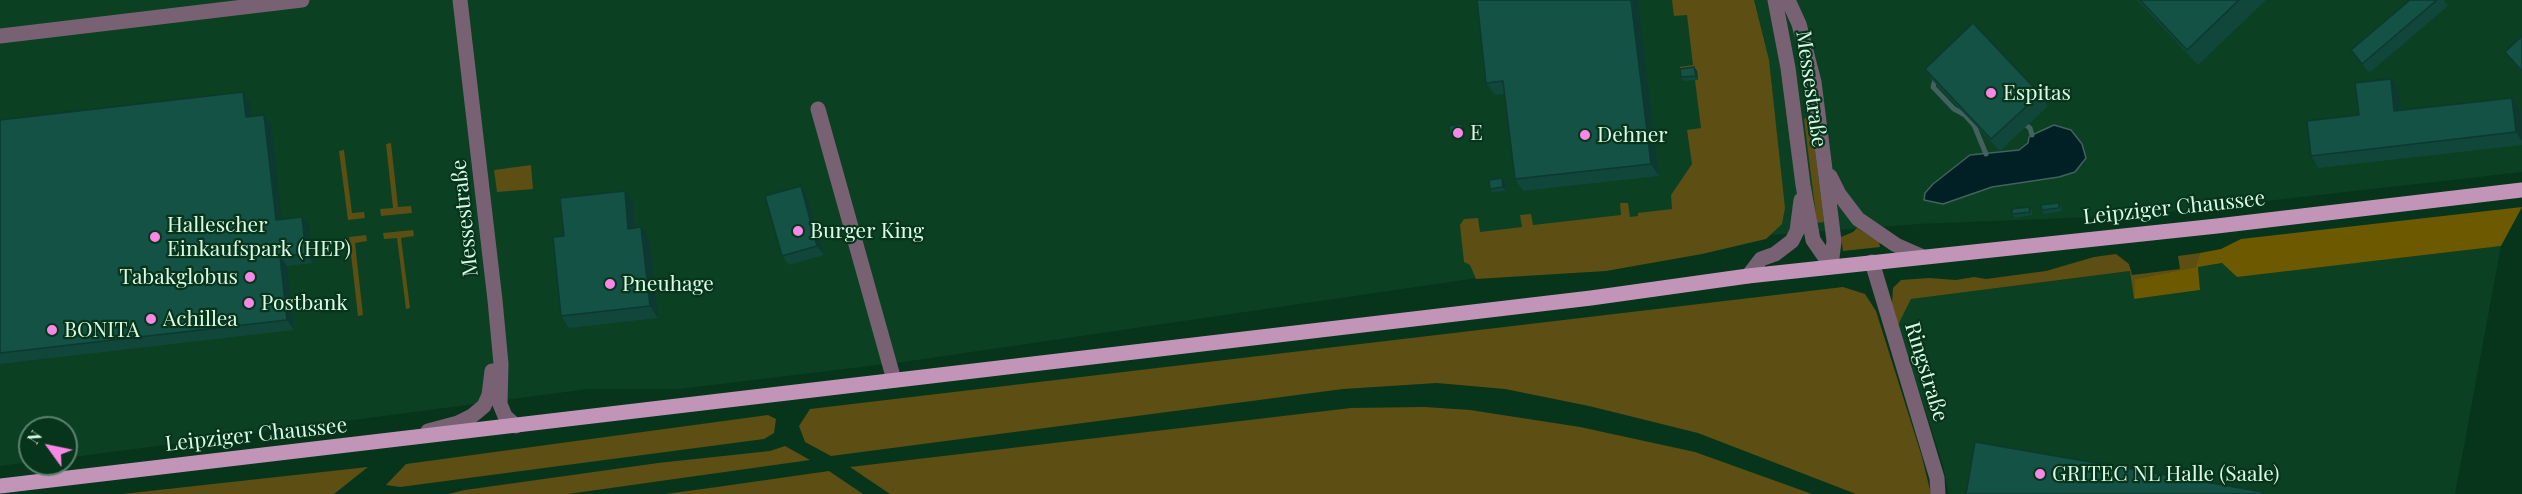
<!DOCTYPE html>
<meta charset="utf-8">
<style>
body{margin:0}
#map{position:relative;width:2522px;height:494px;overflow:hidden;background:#07351c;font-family:"Playfair Display",serif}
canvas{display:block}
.north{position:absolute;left:18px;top:416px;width:60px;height:60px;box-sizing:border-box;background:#07351c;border:2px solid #5c836c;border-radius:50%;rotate:303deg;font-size:16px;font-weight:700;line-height:24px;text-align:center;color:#dcf9e4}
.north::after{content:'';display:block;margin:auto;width:21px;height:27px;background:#fa87e6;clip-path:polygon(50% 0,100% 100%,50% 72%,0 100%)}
</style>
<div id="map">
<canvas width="2522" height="494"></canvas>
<div class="north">N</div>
</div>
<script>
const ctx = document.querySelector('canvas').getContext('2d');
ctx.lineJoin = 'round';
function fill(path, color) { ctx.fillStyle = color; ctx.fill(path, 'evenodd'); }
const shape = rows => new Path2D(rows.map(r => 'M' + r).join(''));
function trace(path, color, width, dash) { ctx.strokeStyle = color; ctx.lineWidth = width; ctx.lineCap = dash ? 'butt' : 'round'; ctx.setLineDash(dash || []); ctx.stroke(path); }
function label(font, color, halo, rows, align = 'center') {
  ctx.font = font + ' "Playfair Display",serif'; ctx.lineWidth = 4.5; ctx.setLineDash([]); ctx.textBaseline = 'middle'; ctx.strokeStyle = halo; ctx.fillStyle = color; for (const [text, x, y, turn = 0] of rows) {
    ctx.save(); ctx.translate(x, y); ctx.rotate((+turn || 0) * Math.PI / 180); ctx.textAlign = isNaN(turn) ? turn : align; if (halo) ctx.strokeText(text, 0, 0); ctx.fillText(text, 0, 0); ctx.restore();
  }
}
fill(shape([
 [0,0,2522,0,2522,172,2143,215,1919,224,1771,235,910,361,679,389,588,389,66,458,66,428,30,428,30,462,0,466],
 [2501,246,2455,494,1949,494,1943,465,1898,325,1911,299,2131,271,2134,299,2200,290,2198,267,2223,263,2237,277]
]), '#0b4022');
fill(shape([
 [1672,0,1754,0,1769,60,1785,208,1782,224,1766,239,1702,254,1606,271,1476,279,1470,265,1464,262,1460,225,1464,219,1478,218,1480,232,1522,227,1520,215,1531,214,1533,225,1621,215,1620,203,1628,203,1630,217,1638,216,1638,213,1672,209,1671,195,1692,164,1687,130,1701,128,1695,80,1698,79,1696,71,1680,72,1680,67,1693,65,1687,15,1674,16],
 [1807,117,1811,118,1824,222,1817,223,1804,119],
 [391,143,398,207,411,206,412,213,381,216,380,209,393,208,386,144],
 [344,150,352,213,364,212,365,218,348,220,339,151],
 [531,165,533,189,497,192,494,170],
 [1857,228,1879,242,1880,247,1843,251,1841,237,1853,232],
 [413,230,414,236,401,238,410,308,406,309,397,238,384,239,383,233],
 [366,235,367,241,355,243,363,315,358,316,349,237],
 [2200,253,2197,267,2136,279,2134,299,2130,271,1911,299,1898,325,1892,304,1893,288,1901,280,1929,278,1956,280,1974,277,1986,279,2046,271,2094,257,2116,254,2129,264,2132,275,2180,269,2178,256],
 [1843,287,1865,294,1876,311,1922,457,1931,494,1856,494,1698,433,1589,406,1505,389,1437,383,1343,389,831,456,805,442,799,426,810,409],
 [1425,407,1470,410,1580,427,1695,452,1812,494,890,494,850,467,1351,408],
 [768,415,776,419,774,433,764,439,400,487,386,485,406,464],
 [785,446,810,460,568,494,448,494,465,490,658,463,770,451],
 [368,467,334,494,122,494],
 [829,471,863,494,665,494,717,487]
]), '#5d4e13');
fill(shape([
 [2522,207,2501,246,2237,277,2222,263,2198,267,2200,290,2134,299,2135,279,2196,267,2200,253,2221,249,2241,239]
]), '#6d5900');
const water = shape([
 [2054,125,2071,130,2082,144,2086,158,2075,172,2059,177,1992,187,1943,204,1924,200,1925,193,1933,184,1970,155,2019,150,2028,143,2029,137,2032,135,2054,125]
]);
fill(water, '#002026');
trace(water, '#42615f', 1.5);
trace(shape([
 [1936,76,1933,87,1954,109,1965,115,1974,125,1986,154],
 [2023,123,2030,128,2032,135]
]), '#42615f', 5);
trace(shape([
 [460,0,495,300,501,364,500,404,505,416,516,426],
 [1775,0,1788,68,1803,185,1813,240,1831,266],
 [1788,0,1799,24,1814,82,1834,241,1831,266],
 [0,36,302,0],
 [818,109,894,380],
 [1830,176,1839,194,1858,219,1896,245,1921,256],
 [1872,262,1937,478,1938,494],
 [1748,276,1761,259,1775,254,1792,241,1797,231,1801,200],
 [428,431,458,423,472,416,484,406,489,395,492,371]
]), '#776172', 15);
trace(shape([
 [0,486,1591,298,1748,276,2217,226,2522,190]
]), '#c295b8', 15);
fill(shape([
 [1638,0,1659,176,1523,191,1515,179,1504,94,1495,95,1486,83],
 [2137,0,2266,0,2198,65],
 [2410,0,2444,0,2448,6,2369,73,2351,50],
 [2522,36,2522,73,2512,61,2505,52],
 [1694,67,1697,71,1698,80,1683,81,1681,77],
 [1925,69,2040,94,2048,106,2000,151,1933,81],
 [2399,91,2401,110,2512,98,2520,110,2522,123,2522,145,2319,168,2311,156,2359,115],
 [243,92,250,102,252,116,264,115,271,124,281,219,309,226,313,263,287,266,294,330,0,364,0,120],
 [1462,124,1464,128,1465,136,1452,137,1450,134],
 [1502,178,1505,182,1506,191,1492,192,1490,189],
 [801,186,807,196,824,255,789,265,782,256],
 [633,203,636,228,650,239,658,318,569,328,561,316],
 [2061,206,2062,211,2044,214,2042,210],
 [2032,210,2032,215,2015,218,2012,214]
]), '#10473a');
fill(shape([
 [1631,0,1638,0,1659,176,1651,164],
 [1694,67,1697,71,1698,80,1696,76],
 [2391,79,2399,91,2402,123,2394,111],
 [243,92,250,102,253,126,246,117],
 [2512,98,2520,110,2522,123,2522,141,2516,132],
 [264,115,271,124,283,230,276,220],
 [1462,124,1464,128,1465,136,1463,132],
 [1502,178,1505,182,1506,191,1503,187],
 [801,186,807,196,824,255,817,246],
 [625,191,633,203,637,241,628,229],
 [302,217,309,226,313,263,306,254],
 [641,227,650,239,658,318,650,306],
 [280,256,287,266,294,330,287,320]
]), '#0d3930');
const building = shape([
 [1477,0,1631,0,1651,164,1515,179,1503,81,1486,83,1477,0],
 [2140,0,2239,0,2187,50,2140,0],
 [2410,0,2437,0,2362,64,2351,50,2410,0],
 [1973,23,2040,94,1991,139,1925,69,1973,23],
 [2522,36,2522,71,2505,52,2522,36],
 [1694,67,1696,76,1681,77,1680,69,1694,67],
 [2391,79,2394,111,2512,98,2516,132,2311,156,2307,121,2359,115,2355,83,2391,79],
 [243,92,246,117,264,115,276,220,302,217,306,254,280,256,287,320,0,353,0,120,243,92],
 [1462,124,1463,132,1450,134,1449,126,1462,124],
 [1502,178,1503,187,1490,189,1489,180,1502,178],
 [801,186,817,246,782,256,765,196,801,186],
 [625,191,628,229,641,227,650,306,561,316,553,237,564,236,560,198,625,191],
 [2059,203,2059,208,2042,210,2041,205,2059,203],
 [2029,207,2030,212,2012,214,2012,209,2029,207],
 [1975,442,2263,492,2263,494,1966,494,1975,442]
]);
fill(building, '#135244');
trace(building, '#0d3930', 1.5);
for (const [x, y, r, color] of [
 [1991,93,6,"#fa87e6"],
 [1458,133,6,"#fa87e6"],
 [1585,135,6,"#fa87e6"],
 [798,231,6,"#fa87e6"],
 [155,237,6,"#fa87e6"],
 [250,277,6,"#fa87e6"],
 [610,284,6,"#fa87e6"],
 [249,303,6,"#fa87e6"],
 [151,319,6,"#fa87e6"],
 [52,330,6,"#fa87e6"],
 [2040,474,6,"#fa87e6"]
]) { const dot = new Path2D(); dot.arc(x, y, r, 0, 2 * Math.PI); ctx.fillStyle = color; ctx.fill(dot); trace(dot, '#07351c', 2); }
label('21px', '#dcf9e4', '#07351c', [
 ["Messestraße",1811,89,82],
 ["Leipziger Chaussee",2174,208,-6],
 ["Messestraße",465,218,-96],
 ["Ringstraße",1926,372,73],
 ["Leipziger Chaussee",256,435,-6]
]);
label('21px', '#dcf9e4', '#07351c', [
 ["Espitas",2003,93],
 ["E",1470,133],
 ["Dehner",1597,135],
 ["Hallescher",167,225],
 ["Einkaufspark (HEP)",167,249],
 ["Burger King",810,231],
 ["Tabakglobus",238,277,"right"],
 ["Pneuhage",622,284],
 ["Postbank",261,303],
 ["Achillea",163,319],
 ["BONITA",64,330],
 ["GRITEC NL Halle (Saale)",2052,474]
], 'left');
</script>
